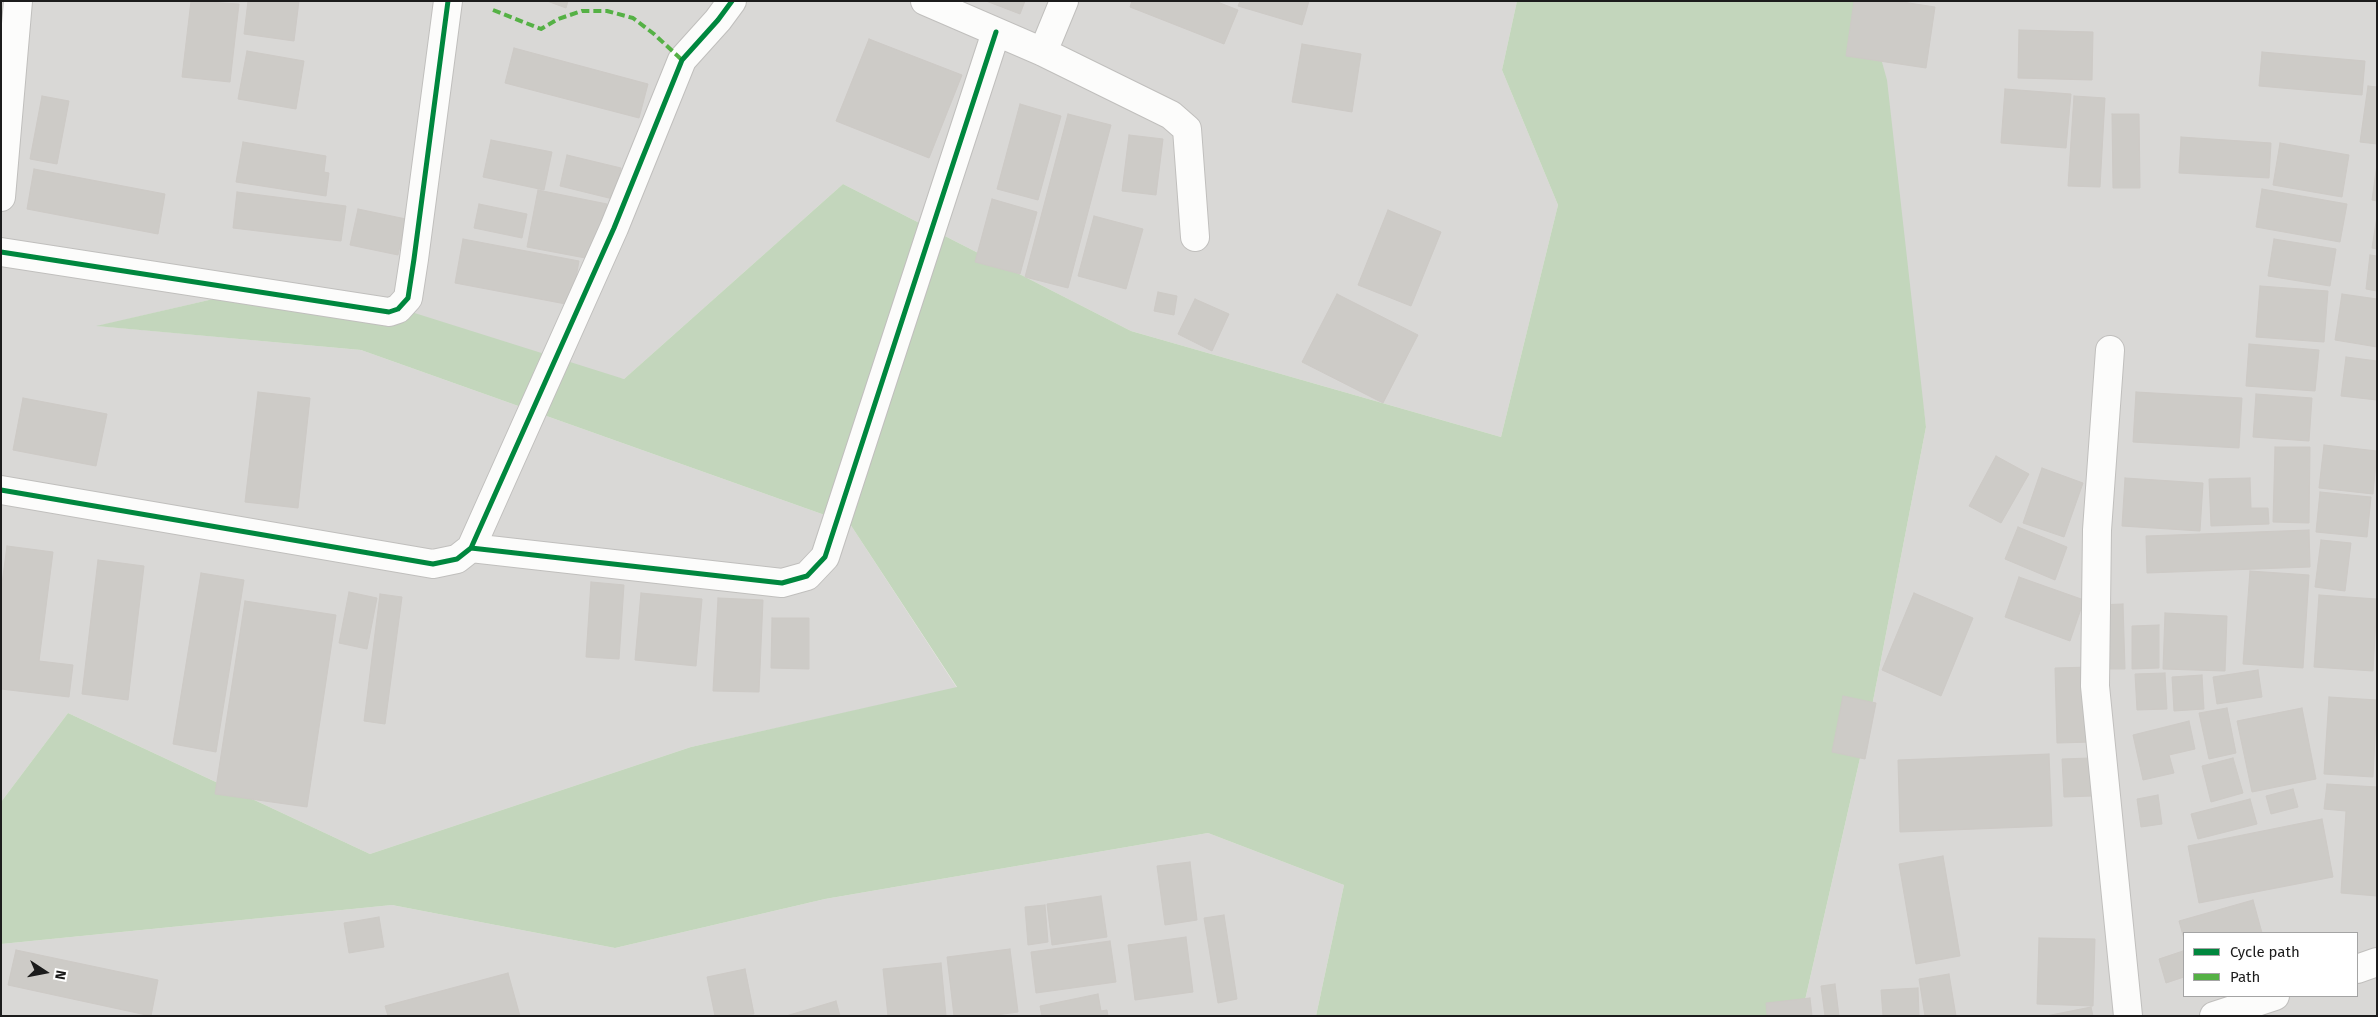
<!DOCTYPE html>
<style>
body{margin:0}
#map{position:relative;width:2378px;height:1017px;overflow:hidden;background:#eae9e4;font-family:"Fira Sans",sans-serif}
canvas{display:block}
.frame{position:absolute;inset:0;border:2px solid #1c1c1c;pointer-events:none}
.legend{position:absolute;left:2183px;top:932px;width:175px;height:65px;box-sizing:border-box;background:#fff;border:1px solid #a4a4a4;margin:0;padding:6px 9px;list-style:none;font-size:15px;color:#1c1c1c}
.legend li{display:flex;align-items:center;gap:10px;height:25px}
.legend b{width:25px;border:1px solid #a4a4a4}
.north{position:absolute;left:20px;top:947px;width:50px;height:50px;-webkit-text-stroke:4px #fff;paint-order:stroke;rotate:101deg;font-size:14px;font-weight:700;line-height:20px;text-align:center;color:#1c1c1c}
.north::after{content:'';display:block;margin:auto;width:18px;height:22px;background:#1c1c1c;clip-path:polygon(50% 0,100% 100%,50% 72%,0 100%)}
</style>
<div id="map">
<canvas width="2378" height="1017"></canvas>
<div class="frame"></div>
<ul class="legend">
<li><b style="height:6px;background:#00873e"></b>Cycle path</li>
<li><b style="height:6px;background:#55b145"></b>Path</li>
</ul>
<div class="north">N</div>
</div>
<script>
const ctx = document.querySelector('canvas').getContext('2d');
ctx.lineJoin = 'round';
function fill(path, color) { ctx.fillStyle = color; ctx.fill(path, 'evenodd'); }
const shape = rows => new Path2D(rows.map(r => 'M' + r).join(''));
function trace(path, color, width, dash) { ctx.strokeStyle = color; ctx.lineWidth = width; ctx.lineCap = dash ? 'butt' : 'round'; ctx.setLineDash(dash || []); ctx.stroke(path); }
fill(shape([
 [1,1,1517,1,1502,70,1558,205,1501,437,1131,331,843,184,624,379,222,297,98,326,361,350,850,524,957,688,691,747,370,854,68,713,1,802],
 [1865,1,2377,1,2377,1016,1805,1016,1803,1009,1873,701,1926,427],
 [2184,933,2357,933,2357,996,2184,996],
 [1208,833,1344,885,1316,1016,1,1016,1,944,392,905,615,948,825,899]
]), '#d9d8d6');
fill(shape([
 [1517,1,1865,1,1887,80,1926,427,1873,701,1803,1009,1805,1016,1316,1016,1344,885,1208,833,825,899,615,948,392,905,1,944,1,802,68,713,370,854,691,747,957,687,850,524,361,350,96,326,222,297,386,304,624,379,843,184,1131,331,1501,437,1558,205,1502,70]
]), '#c3d6bc');
const building = shape([
 [191,1,239,4,230,82,182,77,191,1],
 [248,1,299,1,294,41,244,34,248,1],
 [547,1,568,1,566,8,547,1],
 [986,1,1025,1,1020,14,986,1],
 [1132,1,1215,1,1238,10,1224,44,1130,7,1132,1],
 [1240,1,1309,1,1302,25,1238,6,1240,1],
 [1854,1,1896,1,1935,7,1926,68,1846,56,1854,1],
 [2019,30,2093,32,2092,80,2018,78,2019,30],
 [869,39,962,75,929,158,836,121,869,39],
 [1302,44,1361,54,1352,112,1292,102,1302,44],
 [514,48,648,84,639,118,505,83,514,48],
 [247,51,304,61,296,109,238,99,247,51],
 [2262,52,2365,61,2362,95,2259,86,2262,52],
 [2368,86,2377,87,2377,144,2360,142,2368,86],
 [2005,89,2071,94,2066,148,2001,143,2005,89],
 [42,96,69,101,57,164,30,159,42,96],
 [2074,96,2105,98,2100,187,2068,186,2074,96],
 [1020,104,1061,116,1038,200,997,189,1020,104],
 [1068,114,1111,125,1068,288,1025,277,1068,114],
 [2112,114,2139,114,2140,188,2113,188,2112,114],
 [1129,135,1163,139,1156,195,1122,191,1129,135],
 [2181,137,2271,143,2269,178,2179,173,2181,137],
 [491,140,552,152,544,190,483,177,491,140],
 [243,142,326,156,324,172,329,173,326,196,236,182,243,142],
 [2280,143,2349,155,2342,197,2273,185,2280,143],
 [567,155,621,168,613,199,560,186,567,155],
 [2377,164,2377,201,2372,200,2377,164],
 [34,169,165,194,158,234,27,209,34,169],
 [2262,189,2347,204,2340,242,2256,227,2262,189],
 [538,190,607,204,596,260,527,247,538,190],
 [237,192,346,206,341,241,233,228,237,192],
 [992,199,1037,212,1020,274,975,262,992,199],
 [479,204,527,214,522,238,474,228,479,204],
 [358,209,406,219,398,255,350,245,358,209],
 [1388,210,1441,232,1411,306,1358,285,1388,210],
 [1094,216,1143,229,1126,289,1078,276,1094,216],
 [2377,216,2377,249,2372,248,2377,216],
 [463,239,579,261,571,305,455,283,463,239],
 [2274,239,2336,249,2330,286,2268,276,2274,239],
 [2370,255,2377,256,2377,291,2366,289,2370,255],
 [2260,286,2328,291,2324,342,2256,337,2260,286],
 [1158,292,1177,296,1174,315,1154,311,1158,292],
 [1337,294,1418,335,1383,403,1302,362,1337,294],
 [2342,294,2377,299,2377,347,2335,340,2342,294],
 [1195,299,1229,314,1212,351,1178,334,1195,299],
 [2249,344,2319,350,2315,391,2246,386,2249,344],
 [2346,357,2377,361,2377,400,2341,396,2346,357],
 [258,392,310,398,298,508,245,502,258,392],
 [2136,392,2242,398,2239,448,2133,442,2136,392],
 [2256,394,2312,398,2309,441,2253,437,2256,394],
 [23,398,107,414,96,466,13,450,23,398],
 [2324,445,2377,451,2373,494,2319,488,2324,445],
 [2275,447,2310,447,2309,523,2273,522,2275,447],
 [1996,456,2029,474,2001,523,1969,506,1996,456],
 [2042,468,2083,483,2064,537,2023,523,2042,468],
 [2125,478,2203,483,2200,531,2122,526,2125,478],
 [2250,478,2251,508,2268,508,2269,524,2211,526,2209,479,2250,478],
 [2320,492,2371,497,2367,537,2316,532,2320,492],
 [2018,527,2067,547,2055,580,2005,559,2018,527],
 [2309,530,2310,567,2147,573,2146,536,2309,530],
 [2321,540,2351,543,2345,591,2315,587,2321,540],
 [7,546,53,552,39,661,73,665,69,697,1,689,1,591,7,546],
 [98,560,144,566,128,700,82,694,98,560],
 [2250,571,2309,575,2303,668,2243,664,2250,571],
 [201,573,244,580,216,752,173,744,201,573],
 [2019,577,2084,600,2070,641,2005,617,2019,577],
 [591,582,624,585,619,659,586,657,591,582],
 [349,592,377,598,367,649,339,643,349,592],
 [641,593,702,599,696,666,635,660,641,593],
 [1914,593,1973,618,1941,696,1882,670,1914,593],
 [380,594,402,597,385,724,364,721,380,594],
 [2319,595,2377,599,2373,671,2314,667,2319,595],
 [718,598,763,600,759,692,713,691,718,598],
 [245,601,336,615,307,807,215,794,245,601],
 [2123,604,2125,669,2101,669,2098,605,2123,604],
 [2165,613,2227,616,2225,671,2163,669,2165,613],
 [772,618,809,618,809,669,771,668,772,618],
 [2159,625,2159,668,2132,669,2132,626,2159,625],
 [2091,667,2092,742,2057,743,2055,668,2091,667],
 [2258,670,2262,697,2217,704,2213,677,2258,670],
 [2165,673,2167,709,2137,710,2135,674,2165,673],
 [2202,675,2204,709,2174,711,2172,677,2202,675],
 [1843,696,1876,703,1865,759,1832,752,1843,696],
 [2329,697,2377,700,2373,777,2324,774,2329,697],
 [2227,708,2236,753,2209,759,2199,713,2227,708],
 [2302,708,2316,779,2252,792,2237,721,2302,708],
 [2189,721,2195,749,2169,755,2174,773,2143,780,2133,735,2189,721],
 [2049,754,2052,826,1900,832,1898,760,2049,754],
 [2090,758,2092,796,2064,797,2062,759,2090,758],
 [2233,758,2243,793,2211,802,2202,766,2233,758],
 [2327,784,2377,787,2377,896,2341,893,2346,811,2324,809,2327,784],
 [2293,789,2298,807,2271,814,2266,796,2293,789],
 [2158,795,2162,824,2141,827,2137,799,2158,795],
 [2250,799,2257,824,2198,839,2191,814,2250,799],
 [2322,819,2333,877,2199,903,2188,846,2322,819],
 [1943,856,1960,956,1916,964,1899,864,1943,856],
 [1190,862,1197,920,1165,925,1157,866,1190,862],
 [1101,896,1107,937,1052,945,1047,904,1101,896],
 [2253,900,2262,933,2184,933,2184,939,2179,921,2253,900],
 [1045,905,1048,942,1028,945,1025,907,1045,905],
 [1224,915,1237,999,1218,1003,1204,918,1224,915],
 [379,917,384,947,349,953,344,923,379,917],
 [1186,937,1193,992,1135,1000,1128,945,1186,937],
 [2039,938,2095,939,2093,1006,2037,1004,2039,938],
 [1110,941,1116,982,1036,993,1031,952,1110,941],
 [1010,949,1018,1012,989,1016,954,1016,947,957,1010,949],
 [16,950,158,980,151,1016,8,985,16,950],
 [2183,951,2184,977,2166,983,2159,959,2183,951],
 [941,963,946,1016,888,1016,883,969,941,963],
 [745,969,754,1014,715,1016,707,977,745,969],
 [508,973,520,1016,388,1016,385,1006,508,973],
 [1949,974,1956,1016,1925,1016,1919,979,1949,974],
 [1835,984,1839,1016,1825,1016,1821,986,1835,984],
 [1918,988,1919,1016,1883,1016,1881,990,1918,988],
 [1098,994,1101,1011,1107,1010,1108,1016,1042,1016,1040,1006,1098,994],
 [1810,998,1812,1016,1767,1016,1766,1003,1810,998],
 [836,1001,840,1016,786,1016,836,1001],
 [2091,1007,2093,1016,2046,1016,2091,1007]
]);
fill(building, '#cdcbc7');
trace(building, '#cdcac6', 1);
const street = shape([
 [925,1,1043,52,1171,115,1187,129,1195,237],
 [1043,52,1064,1],
 [1,197,18,1],
 [1,252,389,312,398,309,408,298,414,259,448,1],
 [2110,350,2097,530,2095,686,2128,1016],
 [1,490,433,564,457,559,471,548,614,228,682,60,718,20,732,1],
 [471,548,782,583,807,576,825,557,996,32],
 [2357,969,2377,962],
 [2214,1016,2275,996]
]);
trace(street, '#c0bfbd', 30);
trace(street, '#fcfcfb', 28);
trace(shape([
 [493,10,541,29,558,19,582,11,607,11,633,18,654,34,682,60]
]), '#55b145', 4, [8, 4]);
trace(shape([
 [1,252,389,312,398,309,408,298,414,259,448,1],
 [1,490,433,564,457,559,471,548,614,228,682,60,718,20,732,1],
 [471,548,782,583,807,576,825,557,996,32]
]), '#00873e', 5);
</script>
